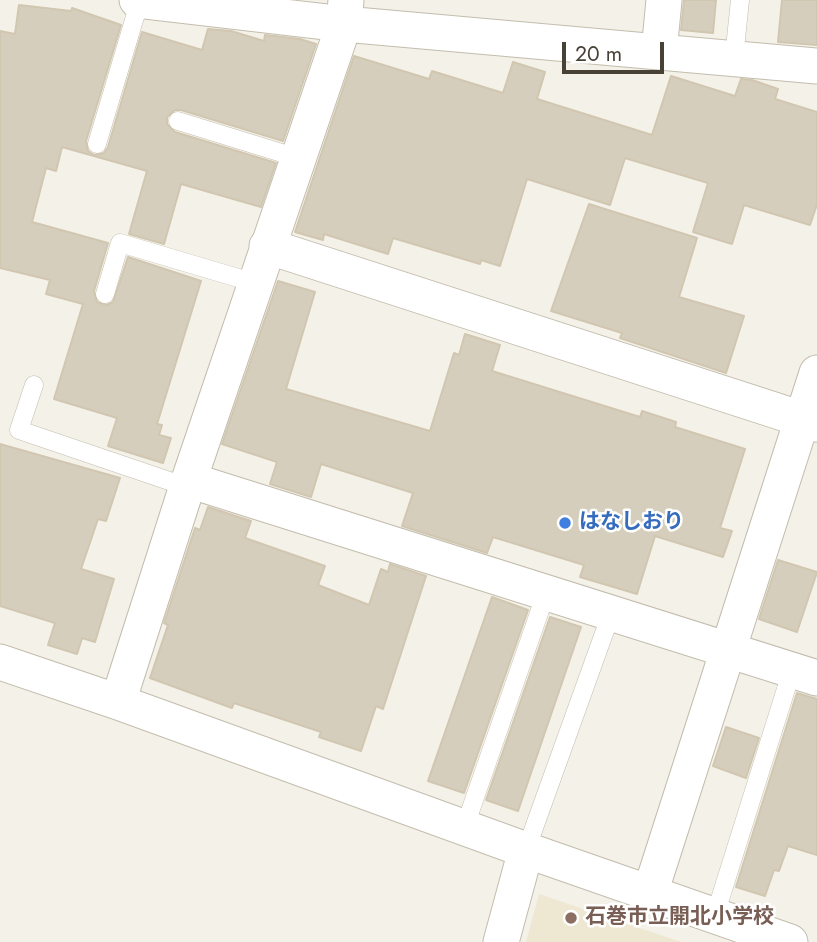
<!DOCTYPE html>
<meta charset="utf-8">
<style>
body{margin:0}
#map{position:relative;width:817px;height:942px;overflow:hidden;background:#f4f1e8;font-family:Jost,sans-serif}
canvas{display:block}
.scale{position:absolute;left:562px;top:42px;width:102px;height:32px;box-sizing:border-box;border:4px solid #484236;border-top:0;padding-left:9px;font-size:21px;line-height:24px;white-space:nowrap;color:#484236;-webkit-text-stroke:5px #fff;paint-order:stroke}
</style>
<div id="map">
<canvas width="817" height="942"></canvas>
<div class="scale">20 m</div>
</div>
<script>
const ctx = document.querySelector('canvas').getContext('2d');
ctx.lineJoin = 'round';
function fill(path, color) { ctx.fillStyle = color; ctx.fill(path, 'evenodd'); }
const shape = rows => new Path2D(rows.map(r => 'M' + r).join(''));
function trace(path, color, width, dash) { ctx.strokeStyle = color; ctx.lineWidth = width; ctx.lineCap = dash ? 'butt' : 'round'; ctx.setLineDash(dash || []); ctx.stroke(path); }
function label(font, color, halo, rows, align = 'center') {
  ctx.font = font + ' Jost,"Noto Sans JP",sans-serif'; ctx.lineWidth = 5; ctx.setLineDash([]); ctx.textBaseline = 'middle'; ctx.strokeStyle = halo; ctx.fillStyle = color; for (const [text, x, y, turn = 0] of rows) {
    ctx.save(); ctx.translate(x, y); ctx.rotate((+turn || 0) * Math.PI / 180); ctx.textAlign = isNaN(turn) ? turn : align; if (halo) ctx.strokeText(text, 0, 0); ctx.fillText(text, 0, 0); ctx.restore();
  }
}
fill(shape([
 [539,894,681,942,526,942]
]), '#eee7d2');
const building = shape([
 [684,0,716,0,713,33,681,30,684,0],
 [782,0,817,0,817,45,778,42,782,0],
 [19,5,71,11,72,8,121,25,86,141,88,151,94,155,104,153,108,147,142,32,202,50,208,29,231,31,264,41,265,35,300,39,316,44,283,141,181,110,175,110,167,117,167,124,175,132,276,163,261,207,181,184,164,244,129,234,147,171,62,147,56,171,46,168,32,222,108,243,94,291,97,302,107,305,113,302,128,257,201,281,157,424,162,425,159,435,171,438,163,463,108,446,117,418,54,399,83,304,46,294,50,280,0,268,0,31,15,34,19,5],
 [354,56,429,79,432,71,503,93,513,62,545,72,537,99,652,135,671,76,735,96,741,79,752,80,778,89,775,99,817,112,817,204,810,225,744,205,732,244,693,232,708,183,625,158,610,205,527,179,500,266,481,260,480,264,393,238,388,254,324,234,323,240,295,232,354,56],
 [589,204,697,238,679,297,744,316,726,373,620,338,622,333,551,311,589,204],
 [278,281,315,292,286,389,430,431,454,353,459,355,465,334,500,345,492,371,640,417,642,411,676,422,675,427,745,449,720,528,732,531,723,557,655,536,637,594,580,577,584,565,493,537,487,553,402,526,413,493,321,464,311,497,270,484,277,462,222,444,278,281],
 [0,444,120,478,106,521,98,519,81,569,114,579,95,642,82,638,77,654,48,645,55,623,0,606,0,444],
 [208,507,251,521,245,538,325,566,318,585,369,605,381,569,388,572,390,564,426,576,383,709,376,706,361,751,319,737,321,732,234,703,232,708,150,678,168,625,164,623,195,528,200,530,208,507],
 [778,560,817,572,797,632,759,619,778,560],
 [492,597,528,610,464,793,428,781,492,597],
 [550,617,581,627,518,811,486,800,550,617],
 [797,693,817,699,817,855,788,846,779,871,774,870,765,896,736,887,797,693],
 [726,727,759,738,746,778,713,766,726,727]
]);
fill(building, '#d6cebd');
trace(building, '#d1c6b0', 2);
const service = shape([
 [734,58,740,0],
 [178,121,298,158],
 [97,144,140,0],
 [105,294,120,243,255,283],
 [34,385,19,430,187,487],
 [465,826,546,593],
 [526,850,611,614],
 [715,915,792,670]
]);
const minor = shape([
 [137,0,344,24,817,66],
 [659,52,664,0],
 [267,246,817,424],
 [189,480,817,678],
 [0,662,118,702,526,850,790,942],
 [118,702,189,480,344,24,346,0],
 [650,893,817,373],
 [501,942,526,850]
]);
trace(service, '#c3bdad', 19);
trace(minor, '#c3bdad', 37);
trace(service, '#fff', 18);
trace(minor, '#fff', 35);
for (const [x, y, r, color] of [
 [565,523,7,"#3f7fe0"],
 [571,918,7,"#8d6e63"]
]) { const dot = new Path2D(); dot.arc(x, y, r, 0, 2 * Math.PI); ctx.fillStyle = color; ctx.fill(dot); trace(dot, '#fff', 2.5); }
label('bold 21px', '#366cbe', '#fff', [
 ["はなしおり",579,523]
], 'left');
label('bold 21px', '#785e54', '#fff', [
 ["石巻市立開北小学校",585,918]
], 'left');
</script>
